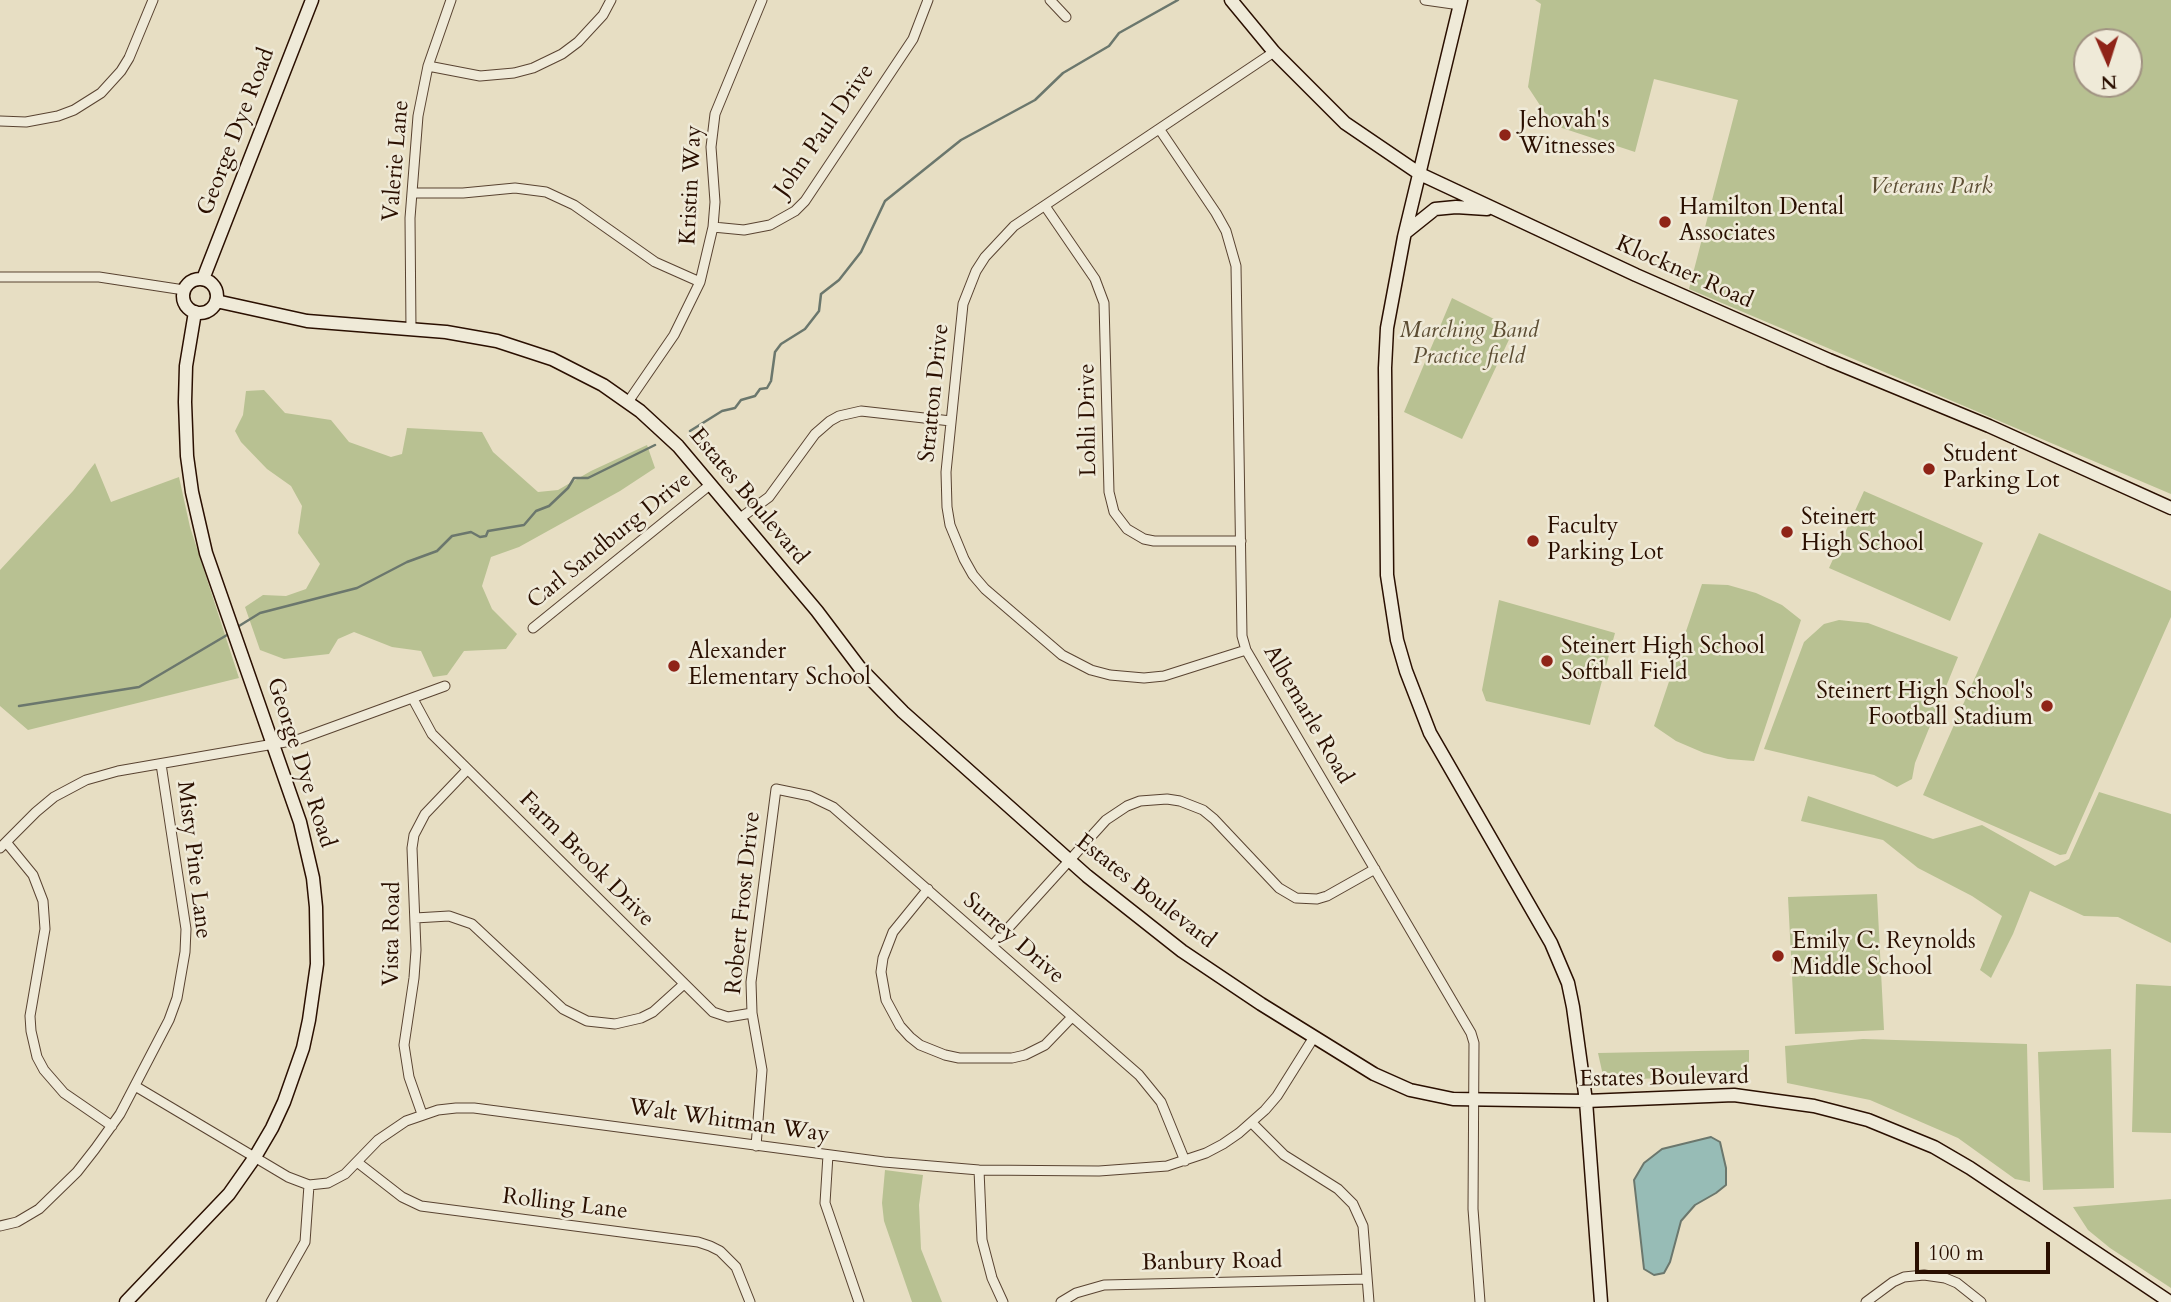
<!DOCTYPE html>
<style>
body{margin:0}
#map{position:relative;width:2171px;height:1302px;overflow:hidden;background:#e7dec3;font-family:Cardo,serif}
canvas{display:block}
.north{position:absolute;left:2073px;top:28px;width:70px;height:70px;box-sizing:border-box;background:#efead8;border:2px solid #a09282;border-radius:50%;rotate:177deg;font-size:19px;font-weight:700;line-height:28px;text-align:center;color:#2a0f00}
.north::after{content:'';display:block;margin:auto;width:24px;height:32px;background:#8f2418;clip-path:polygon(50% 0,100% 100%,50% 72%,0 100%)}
.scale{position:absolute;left:1915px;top:1242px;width:135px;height:32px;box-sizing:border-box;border:4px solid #2a0f00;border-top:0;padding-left:9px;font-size:21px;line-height:24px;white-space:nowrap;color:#2a0f00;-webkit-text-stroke:5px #efead8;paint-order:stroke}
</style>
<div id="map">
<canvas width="2171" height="1302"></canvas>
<div class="north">N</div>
<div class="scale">100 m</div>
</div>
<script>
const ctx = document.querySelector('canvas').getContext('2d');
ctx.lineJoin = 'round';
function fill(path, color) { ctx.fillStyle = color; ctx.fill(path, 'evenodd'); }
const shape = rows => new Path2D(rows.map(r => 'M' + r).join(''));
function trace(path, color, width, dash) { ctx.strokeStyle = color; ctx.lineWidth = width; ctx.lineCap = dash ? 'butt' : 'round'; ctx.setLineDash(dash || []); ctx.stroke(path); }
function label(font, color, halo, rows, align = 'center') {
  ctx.font = font + ' Cardo,serif'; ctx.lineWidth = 5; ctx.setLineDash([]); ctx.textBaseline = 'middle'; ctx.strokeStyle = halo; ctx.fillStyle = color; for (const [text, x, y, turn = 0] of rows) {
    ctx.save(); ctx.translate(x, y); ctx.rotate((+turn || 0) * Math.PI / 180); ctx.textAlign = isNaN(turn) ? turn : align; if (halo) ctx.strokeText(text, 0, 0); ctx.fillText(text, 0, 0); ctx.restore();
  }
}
fill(shape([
 [1535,0,2171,0,2171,494,1689,289,1738,100,1654,79,1635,152,1553,125,1528,87,1541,4],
 [2087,42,2129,42,2129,84,2087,84],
 [1452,298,1514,329,1462,439,1404,412],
 [264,390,285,413,331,420,349,442,391,457,402,454,407,428,482,432,493,452,538,492,558,490,591,471,647,445,655,468,620,491,519,547,491,557,482,586,492,609,517,634,506,649,464,651,447,675,433,677,421,651,392,647,354,632,338,639,329,654,284,659,260,650,245,607,263,595,286,596,306,589,320,564,298,533,302,506,291,486,267,469,241,442,235,431,243,415,246,391],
 [95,463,111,502,179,477,190,527,239,678,28,730,0,706,0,570,73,491],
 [1864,491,1983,543,1950,621,1829,568],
 [2039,533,2171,591,2171,617,2066,854,2060,855,1923,795],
 [1702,584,1728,585,1756,593,1782,605,1801,620,1754,761,1728,759,1704,753,1676,741,1654,726],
 [1499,600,1615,633,1590,725,1486,701,1482,690],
 [1839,620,1868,623,1958,657,1915,763,1912,779,1897,787,1874,775,1764,749,1804,642,1824,624],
 [2099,792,2171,814,2171,943,2118,917,2084,916,2030,891,2013,934,1991,978,1980,970,2002,916,1972,896,1918,868,1883,840,1801,821,1808,796,1933,839,1982,825,2055,866,2069,859],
 [1877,894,1884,1030,1795,1034,1788,897],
 [2136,984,2171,986,2171,1133,2132,1132],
 [1863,1039,2027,1044,2030,1182,2015,1179,1958,1138,1870,1100,1787,1083,1785,1046],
 [2111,1049,2114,1188,2043,1190,2038,1052],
 [1749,1050,1749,1067,1729,1076,1604,1080,1598,1053],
 [885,1170,923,1175,919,1205,921,1249,942,1302,912,1302,884,1221,882,1203],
 [2171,1199,2171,1288,2110,1248,2088,1230,2073,1207]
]), '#b8c192');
const water = shape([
 [1711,1137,1720,1142,1726,1168,1726,1185,1716,1193,1695,1205,1681,1221,1670,1262,1664,1273,1654,1275,1644,1269,1634,1180,1644,1163,1662,1149,1711,1137]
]);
fill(water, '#97bcb6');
trace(water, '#6b776d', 2);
trace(shape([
 [690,431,722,411,735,408,741,400,755,396,760,389,767,388,771,381,775,352,781,344,805,329,819,311,821,294,839,280,861,252,885,201,961,140,1035,100,1063,73,1109,46,1119,33,1178,0],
 [239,626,260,613,357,588,407,562,437,551,452,536,471,532,480,537,486,536,488,531,524,525,536,511,549,506,568,488,574,478,588,478,655,445],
 [19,706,139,687,227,635]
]), '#6b776d', 2.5);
const street = shape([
 [1050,0,1066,17],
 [1425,0,1460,5],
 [428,66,480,76,514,73,533,68,562,54,578,42,603,15,611,0],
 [0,121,26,122,58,116,74,110,101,93,121,71,129,58,153,0],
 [1160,130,1216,213,1226,231,1236,266,1242,636,1246,650,1471,1033,1474,1043,1473,1209,1480,1302],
 [412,193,463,193,515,188,546,192,574,205,655,262,700,282],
 [1045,206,1095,279,1104,303,1109,492,1114,512,1127,529,1144,539,1154,541,1241,541],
 [713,227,744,230,770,225,795,211,805,201,913,39,928,0],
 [0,277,99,277,184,290],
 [411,330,410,218,418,116,428,66,451,0],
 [628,402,674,335,700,282,713,227,715,202,711,147,715,114,762,0],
 [739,519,769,497,815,434,830,421,839,416,861,411,951,421],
 [533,628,711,484],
 [1246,650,1164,676,1144,678,1110,675,1091,670,1062,655,985,589,973,575,964,559,950,525,947,507,946,472,963,304,976,271,985,257,1014,226,1274,52],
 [413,699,432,734,713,1012,728,1017,752,1013],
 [6,842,33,875,43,901,45,929,30,1016,31,1031,37,1057,44,1070,64,1093,112,1126],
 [0,848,36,812,54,797,86,780,118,771,297,740,445,686],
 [928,889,893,932,883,958,881,972,886,1000,900,1026,910,1037,920,1045,945,1055,959,1058,1012,1058,1025,1055,1045,1045,1072,1017],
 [415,918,449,916,472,924,563,1009,587,1021,615,1024,641,1018,653,1012,684,984],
 [992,946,1106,820,1127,806,1140,801,1167,799,1180,801,1203,810,1214,819,1279,888,1296,898,1317,899,1327,896,1375,869],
 [135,1086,288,1177,309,1185,328,1183,345,1174,378,1140,406,1121,438,1110,456,1108,474,1108,884,1162,979,1170,1099,1171,1167,1166,1206,1153,1223,1144,1239,1133,1265,1110,1277,1096,1314,1037],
 [422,1114,409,1077,404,1045,414,978,416,950,412,848,414,835,425,814,467,770],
 [1252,1123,1284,1155,1338,1189,1353,1204,1363,1226,1369,1302],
 [756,1146,762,1070,752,1013,751,982,776,789,810,796,833,807,1139,1075,1161,1102,1185,1161],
 [828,1155,825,1203,859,1302],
 [357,1162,402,1197,421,1206,698,1242,710,1246,720,1251,736,1267,750,1302],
 [979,1170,982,1240,992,1278,1003,1302],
 [0,1226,17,1222,39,1209,77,1172,95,1149,120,1114,169,1020,177,998,185,952,186,929,161,764],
 [271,1302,305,1242,309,1185],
 [1061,1302,1076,1293,1104,1285,1367,1279],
 [1866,1302,1893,1282,1904,1277,1924,1275,1945,1278,1957,1283,1981,1302]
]);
const secondary = shape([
 [1231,0,1274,52,1345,123,1420,174,1636,275,1829,360,1989,426,2171,508],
 [1461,0,1404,237,1387,328,1385,368,1387,575,1397,640,1406,671,1430,733,1551,943,1568,983,1573,1007,1586,1101,1601,1302],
 [1405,233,1435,209,1456,207,1487,209],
 [203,279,312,0],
 '183 296a17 17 0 1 1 34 0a17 17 0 1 1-34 0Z',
 [216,301,307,321,446,332,497,341,552,359,603,385,640,411,678,446,817,611,860,668,903,712,1087,876,1182,951,1261,1004,1374,1074,1410,1090,1453,1099,1586,1101,1734,1095,1814,1106,1868,1120,1934,1147,1970,1168,2170,1302],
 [126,1302,229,1194,255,1157,272,1128,284,1102,303,1048,309,1020,317,964,316,907,313,878,300,822,206,553,192,492,187,456,185,402,186,366,195,312]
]);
trace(street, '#594331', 11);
trace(secondary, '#2a0f00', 15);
trace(street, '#efead8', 9);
trace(secondary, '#efead8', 12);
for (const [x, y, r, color] of [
 [1505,135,7,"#8f2418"],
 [1665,222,7,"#8f2418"],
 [1929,469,7,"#8f2418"],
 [1787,532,7,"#8f2418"],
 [1533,541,7,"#8f2418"],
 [1547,661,7,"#8f2418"],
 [674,666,7,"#8f2418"],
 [2047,706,7,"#8f2418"],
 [1778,956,7,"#8f2418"]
]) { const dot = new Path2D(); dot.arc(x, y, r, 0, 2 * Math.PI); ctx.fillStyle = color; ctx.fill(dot); trace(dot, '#efead8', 2.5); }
label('23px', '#2a0f00', '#efead8', [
 ["Jehovah's",1519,122],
 ["Witnesses",1519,148],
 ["Hamilton Dental",1679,209],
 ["Associates",1679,235],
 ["Student",1943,456],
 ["Parking Lot",1943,482],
 ["Steinert",1801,519],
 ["High School",1801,545],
 ["Faculty",1547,528],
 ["Parking Lot",1547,554],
 ["Steinert High School",1561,648],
 ["Softball Field",1561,674],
 ["Alexander",688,653],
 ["Elementary School",688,679],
 ["Steinert High School's",2033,693,"right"],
 ["Football Stadium",2033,719,"right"],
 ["Emily C. Reynolds",1792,943],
 ["Middle School",1792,969]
], 'left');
label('23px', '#2a0f00', '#efead8', [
 ["John Paul Drive",825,131,-55],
 ["George Dye Road",237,132,-69],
 ["Valerie Lane",397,161,-85],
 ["Kristin Way",692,185,-87],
 ["Klockner Road",1684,273,24],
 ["Stratton Drive",935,393,-84],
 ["Lohli Drive",1089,420,-91],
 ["Estates Boulevard",748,497,50],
 ["Carl Sandburg Drive",610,541,-39],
 ["Albemarle Road",1307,715,60],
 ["George Dye Road",300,763,72],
 ["Misty Pine Lane",193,860,83],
 ["Farm Brook Drive",586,860,45],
 ["Estates Boulevard",1145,892,38],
 ["Robert Frost Drive",744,903,-84],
 ["Vista Road",393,934,-89],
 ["Surrey Drive",1013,939,41],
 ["Estates Boulevard",1664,1079,-1],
 ["Walt Whitman Way",729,1122,8],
 ["Rolling Lane",565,1205,7],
 ["Banbury Road",1212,1263,-1]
]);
label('italic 23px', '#5c4d33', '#efead8', [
 ["Veterans Park",1931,188],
 ["Marching Band",1469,332],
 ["Practice field",1469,358]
]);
</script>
